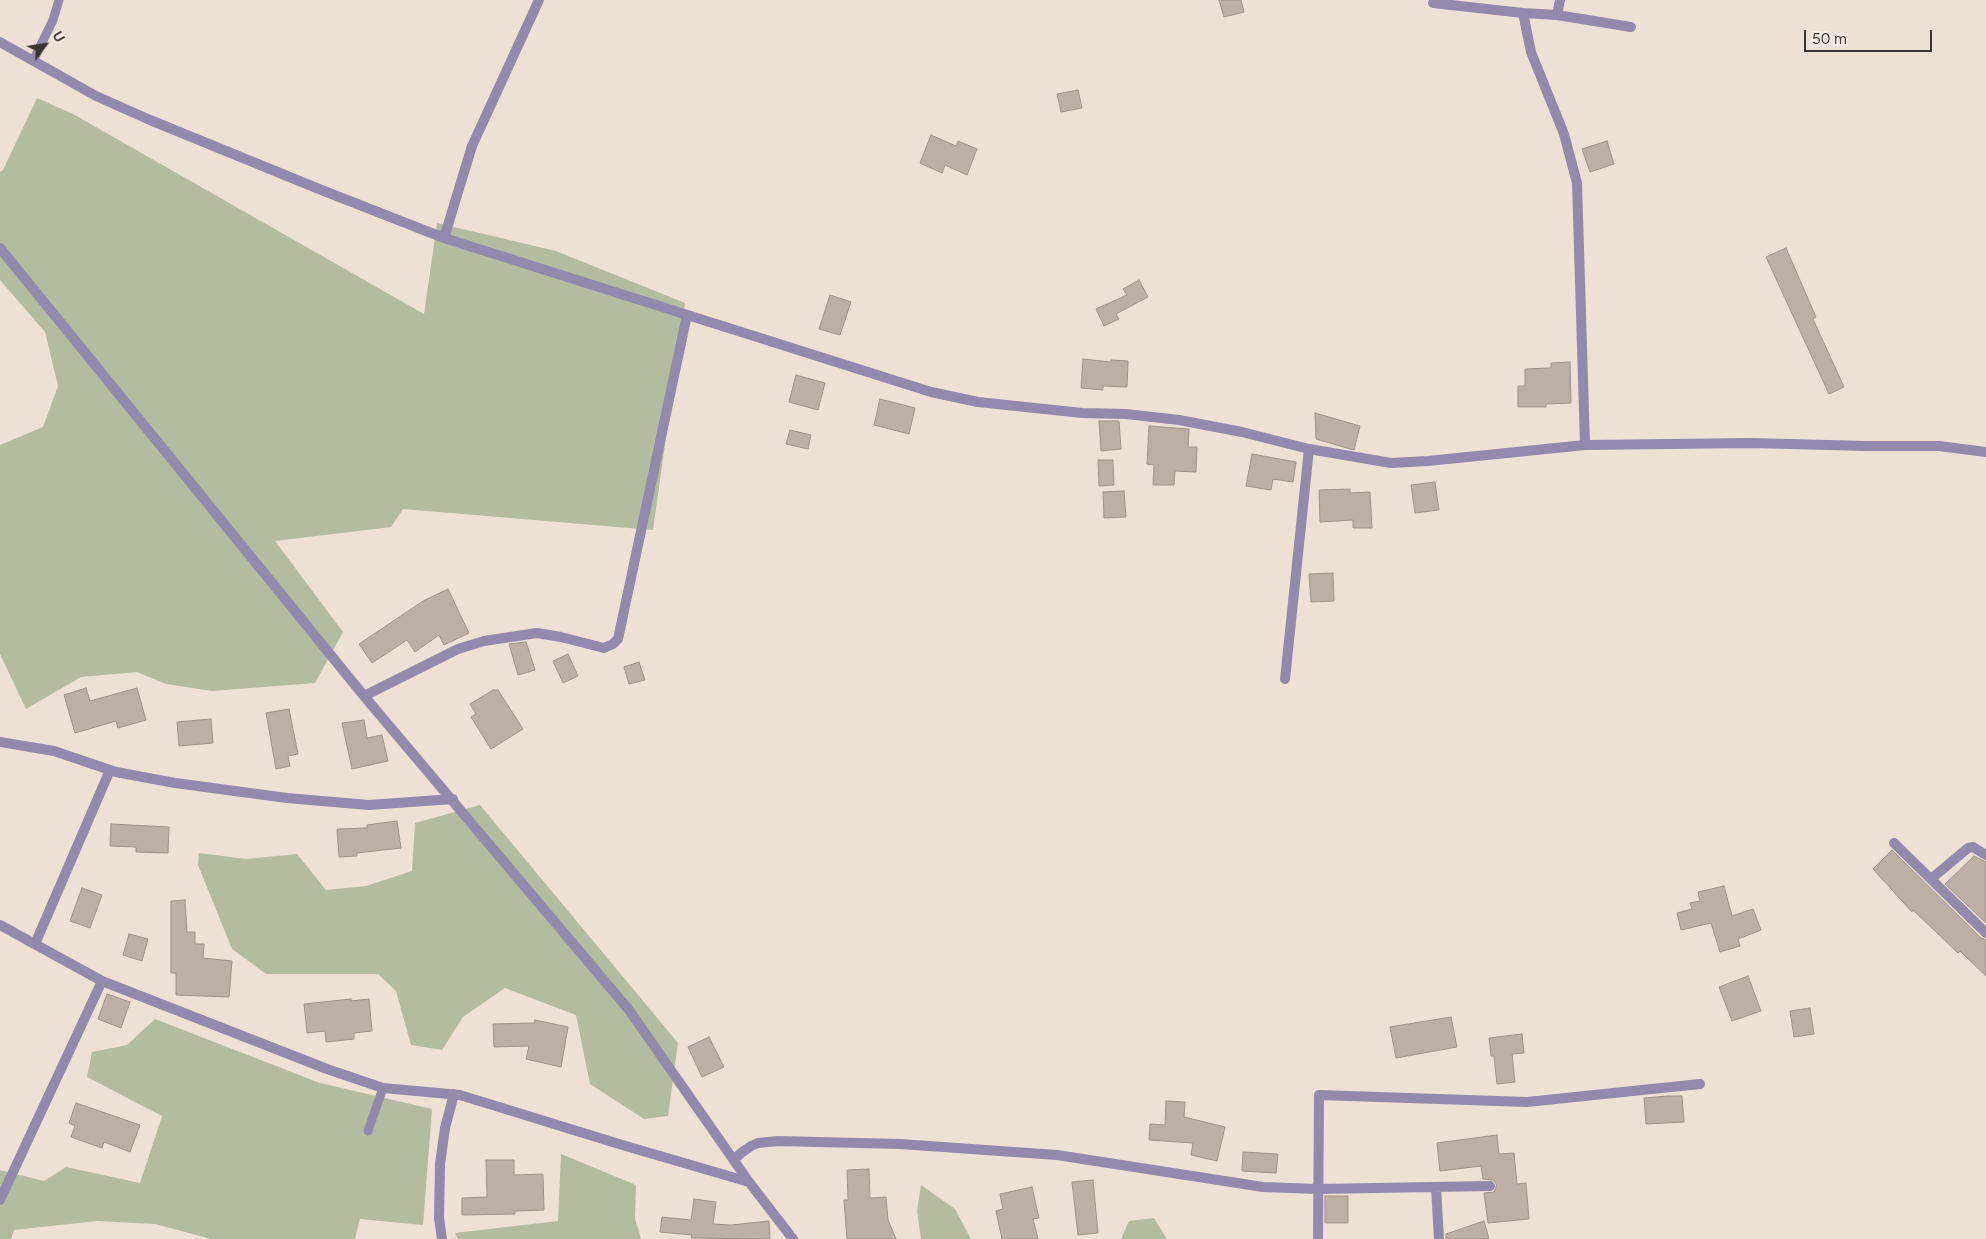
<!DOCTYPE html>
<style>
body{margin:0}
#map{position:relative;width:1986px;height:1239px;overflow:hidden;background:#ede1d4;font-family:Figtree,sans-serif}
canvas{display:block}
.north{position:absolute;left:20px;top:20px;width:50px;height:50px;-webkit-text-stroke:4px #faeee1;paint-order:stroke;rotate:59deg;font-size:14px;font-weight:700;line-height:20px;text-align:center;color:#393530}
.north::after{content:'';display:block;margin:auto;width:18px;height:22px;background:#393530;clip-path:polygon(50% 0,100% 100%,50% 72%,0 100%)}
.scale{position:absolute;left:1804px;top:30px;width:128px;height:22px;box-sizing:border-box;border:2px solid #393530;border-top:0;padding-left:6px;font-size:15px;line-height:18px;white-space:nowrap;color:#393530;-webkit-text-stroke:4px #faeee1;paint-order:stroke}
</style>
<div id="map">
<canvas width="1986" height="1239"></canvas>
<div class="north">U</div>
<div class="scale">50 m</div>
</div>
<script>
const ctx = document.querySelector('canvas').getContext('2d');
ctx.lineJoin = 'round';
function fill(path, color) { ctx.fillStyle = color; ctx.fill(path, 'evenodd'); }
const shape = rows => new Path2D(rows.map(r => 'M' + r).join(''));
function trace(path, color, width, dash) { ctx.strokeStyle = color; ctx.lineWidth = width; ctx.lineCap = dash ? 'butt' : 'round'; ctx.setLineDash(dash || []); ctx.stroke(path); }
fill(shape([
 [37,98,73,114,424,314,437,223,556,251,685,303,653,530,403,509,391,527,275,541,343,632,315,683,212,691,166,684,137,672,81,677,26,709,0,654,0,445,43,427,58,386,45,332,0,280,0,172,3,170],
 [480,805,678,1043,668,1116,644,1119,590,1084,576,1015,505,988,463,1017,442,1050,411,1045,396,991,378,974,266,974,232,949,198,865,199,853,246,859,297,854,326,890,366,886,412,871,415,823],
 [155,1019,320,1083,432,1109,423,1225,360,1219,355,1239,211,1239,155,1224,97,1221,14,1230,11,1239,0,1239,0,1170,44,1181,66,1167,140,1183,162,1116,87,1077,92,1052,127,1045],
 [561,1154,636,1185,635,1218,641,1239,458,1239,455,1233,558,1221],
 [921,1185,955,1209,971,1239,921,1239,917,1211],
 [1154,1218,1167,1239,1121,1239,1129,1221]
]), '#b4bc9f');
const building = shape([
 [1219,0,1241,0,1244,12,1224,17,1219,0],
 [1078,90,1082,108,1061,112,1057,94,1078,90],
 [931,135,956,146,958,141,977,149,967,175,945,165,942,173,920,163,931,135],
 [1607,141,1614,164,1590,172,1582,149,1607,141],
 [1786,248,1816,317,1813,319,1844,387,1829,394,1766,257,1786,248],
 [1139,280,1148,297,1116,314,1119,319,1104,326,1096,309,1127,295,1123,289,1139,280],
 [830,295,851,302,840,335,819,329,830,295],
 [1083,359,1111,362,1111,360,1128,361,1127,387,1103,386,1103,390,1081,388,1083,359],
 [1570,362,1571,403,1546,404,1546,407,1518,407,1518,386,1525,386,1525,369,1551,368,1551,363,1570,362],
 [796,375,825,383,818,410,789,402,796,375],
 [880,399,915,408,909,434,874,425,880,399],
 [1315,413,1360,426,1354,450,1316,439,1315,413],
 [1099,421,1119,421,1121,449,1101,451,1099,421],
 [1149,426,1189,429,1188,447,1197,447,1196,472,1175,471,1174,485,1153,485,1154,465,1147,464,1149,426],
 [790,430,811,435,808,449,786,444,790,430],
 [1252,454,1296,462,1293,482,1273,479,1271,490,1246,486,1252,454],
 [1098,460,1113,460,1114,485,1099,486,1098,460],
 [1435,482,1439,510,1415,513,1411,485,1435,482],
 [1350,489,1350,493,1370,492,1372,528,1353,528,1353,520,1320,522,1319,490,1350,489],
 [1124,491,1126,517,1104,518,1103,492,1124,491],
 [1333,573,1334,601,1311,602,1309,574,1333,573],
 [448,589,469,633,444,645,439,635,415,652,407,640,372,663,359,644,423,601,448,589],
 [526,642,535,670,518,675,509,644,526,642],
 [568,654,578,676,563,683,553,661,568,654],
 [639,662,645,680,629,684,624,667,639,662],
 [86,688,90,701,137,688,146,720,118,728,116,721,75,733,64,695,86,688],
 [493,690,498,690,523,729,491,749,471,717,476,714,470,704,493,690],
 [289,709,298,754,288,756,290,766,276,769,266,713,289,709],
 [211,719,213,743,179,746,177,722,211,719],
 [364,720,367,738,382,735,388,761,352,769,342,723,364,720],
 [397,821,401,848,357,853,357,856,339,857,337,829,367,828,367,825,397,821],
 [111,824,169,827,168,853,136,852,136,847,110,846,111,824],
 [1892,850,1981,938,1986,940,1986,976,1960,951,1958,953,1913,910,1912,912,1873,869,1892,850],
 [1974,856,1986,862,1986,923,1945,884,1974,856],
 [1724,886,1732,916,1753,909,1761,930,1738,939,1740,946,1720,952,1711,923,1681,930,1677,913,1692,909,1690,903,1700,901,1698,892,1724,886],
 [82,888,102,895,90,928,70,921,82,888],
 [185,900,187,932,195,932,195,944,204,944,203,958,232,961,229,997,176,995,176,973,171,973,171,901,185,900],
 [129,934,148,939,142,961,123,955,129,934],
 [1748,976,1761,1011,1732,1021,1719,987,1748,976],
 [107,994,130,1002,121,1028,98,1019,107,994],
 [351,999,351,1001,369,999,372,1031,354,1033,354,1039,326,1042,325,1031,307,1033,304,1004,351,999],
 [1810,1008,1814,1034,1794,1037,1790,1011,1810,1008],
 [1451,1017,1457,1047,1396,1058,1390,1027,1451,1017],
 [535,1020,568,1027,561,1067,526,1059,529,1046,494,1047,493,1024,534,1023,535,1020],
 [1522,1034,1524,1053,1512,1054,1515,1082,1497,1084,1494,1056,1491,1056,1489,1038,1522,1034],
 [709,1037,724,1067,702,1077,688,1047,709,1037],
 [1668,1096,1682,1096,1684,1122,1646,1124,1644,1098,1668,1096],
 [1166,1101,1185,1102,1184,1117,1225,1127,1217,1161,1191,1155,1193,1143,1149,1140,1150,1124,1165,1125,1166,1101],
 [76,1103,140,1125,130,1152,104,1142,102,1148,71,1137,75,1126,69,1123,76,1103],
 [1497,1135,1499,1154,1514,1153,1517,1184,1526,1183,1529,1219,1488,1223,1484,1193,1494,1192,1497,1185,1493,1180,1483,1179,1481,1166,1440,1171,1437,1143,1497,1135],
 [1243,1152,1278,1154,1276,1173,1242,1171,1243,1152],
 [486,1160,514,1160,514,1175,543,1174,544,1210,515,1211,515,1214,462,1215,462,1198,487,1197,486,1160],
 [869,1169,870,1198,886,1197,888,1220,896,1239,847,1239,844,1200,848,1200,847,1170,869,1169],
 [1093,1180,1098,1233,1078,1235,1072,1182,1093,1180],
 [1032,1187,1039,1218,1033,1219,1038,1239,1002,1239,996,1211,1003,1209,1000,1194,1032,1187],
 [1325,1196,1348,1196,1348,1223,1325,1223,1325,1196],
 [694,1199,716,1202,713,1224,731,1225,769,1221,770,1239,691,1238,692,1235,660,1232,662,1217,691,1220,694,1199],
 [1484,1221,1489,1239,1446,1239,1446,1234,1484,1221]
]);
fill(building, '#bdafa4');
trace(building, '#9f9288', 1);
trace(shape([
 [33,61,53,20,59,0],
 [368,1131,383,1088]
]), '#928aad', 9);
trace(shape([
 [1560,0,1557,15,1523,13,1531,52,1564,134,1577,183,1585,445],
 [1433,3,1523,13],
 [1557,15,1631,27],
 [0,42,96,96,150,120,319,189,444,238,931,392,978,402,1082,413,1126,414,1179,420,1242,432,1309,449,1391,463,1428,461,1585,445,1752,443,1866,446,1939,446,1986,452],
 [444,238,472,146,539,0],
 [0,248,364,696,629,1010,749,1182,793,1239],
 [1285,679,1309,449],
 [364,696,458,649,484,641,537,633,561,637,604,648,613,644,618,639,687,315],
 [0,742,54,751,116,772,175,783,287,798,369,805,453,799],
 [1894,843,1986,933],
 [1931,879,1968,848,1973,847,1986,855],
 [0,925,102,981,327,1069,383,1088,460,1095,619,1144,749,1182],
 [35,944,110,770],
 [734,1160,741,1153,751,1146,758,1143,778,1141,900,1144,1057,1155,1263,1187,1318,1189,1490,1186],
 [1436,1187,1439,1239],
 [0,1200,102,981],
 [442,1239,439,1218,440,1164,445,1128,454,1094],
 [1318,1239,1319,1095,1527,1102,1700,1084]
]), '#928aad', 10);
</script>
